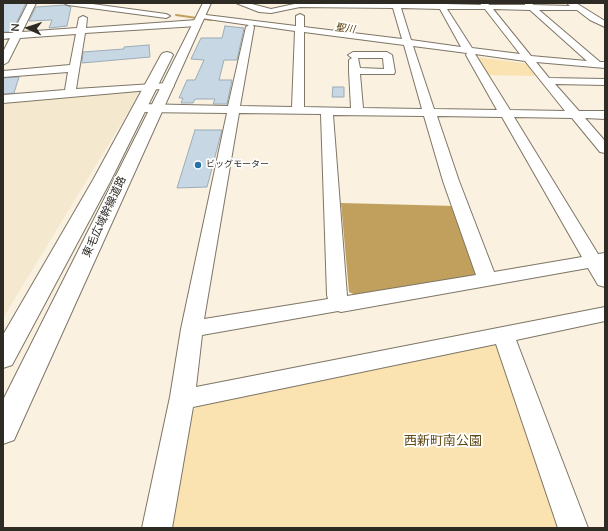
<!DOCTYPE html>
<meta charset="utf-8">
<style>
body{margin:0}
#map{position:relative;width:608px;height:531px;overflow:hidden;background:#faf1e0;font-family:"Nunito Sans",sans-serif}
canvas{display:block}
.frame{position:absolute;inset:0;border:4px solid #2e2a24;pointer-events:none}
.north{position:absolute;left:8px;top:8px;width:40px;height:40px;-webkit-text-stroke:3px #fff;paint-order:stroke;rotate:273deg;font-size:11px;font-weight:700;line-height:16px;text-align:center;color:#2e2a24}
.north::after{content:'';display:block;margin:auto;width:14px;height:18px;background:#2e2a24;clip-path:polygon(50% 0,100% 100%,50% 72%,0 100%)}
</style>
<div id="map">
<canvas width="608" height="531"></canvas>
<div class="frame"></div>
<div class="north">N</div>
</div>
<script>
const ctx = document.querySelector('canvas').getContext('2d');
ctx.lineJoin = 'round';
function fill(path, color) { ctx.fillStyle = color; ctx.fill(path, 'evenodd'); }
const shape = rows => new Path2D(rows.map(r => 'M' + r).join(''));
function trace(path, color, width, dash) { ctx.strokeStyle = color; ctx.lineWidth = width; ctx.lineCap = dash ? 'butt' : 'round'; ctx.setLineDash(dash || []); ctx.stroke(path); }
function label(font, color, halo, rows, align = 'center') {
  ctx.font = font + ' "Nunito Sans","Noto Sans JP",sans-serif'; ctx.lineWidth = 3.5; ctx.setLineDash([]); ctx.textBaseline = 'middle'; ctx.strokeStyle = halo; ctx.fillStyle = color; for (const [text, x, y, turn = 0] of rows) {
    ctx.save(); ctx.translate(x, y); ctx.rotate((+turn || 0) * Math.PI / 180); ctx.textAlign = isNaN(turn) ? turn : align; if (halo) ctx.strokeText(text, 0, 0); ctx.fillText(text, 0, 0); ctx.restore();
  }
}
fill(shape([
 [133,90,139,92,138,96,3,318,3,102]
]), '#f4e8cf');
fill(shape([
 [471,56,529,64,539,76,482,75],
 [495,343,503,347,565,528,171,528,192,411,201,404]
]), '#fbe2b1');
fill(shape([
 [341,203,455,206,477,272,474,275,358,296,349,292]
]), '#c1a05d');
trace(shape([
 [176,15,211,20]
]), '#c1a05d', 2);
const building = shape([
 [3,3,26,3,12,32,3,32,3,3],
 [65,5,71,7,67,26,49,28,52,20,29,21,36,7,65,5],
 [225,26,244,28,237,60,224,60,219,80,232,80,227,104,213,104,215,99,195,99,193,103,181,103,183,98,179,98,187,80,195,80,204,60,191,59,201,38,222,38,225,26],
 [149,45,150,57,82,63,83,52,124,49,124,47,149,45],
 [19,77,14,93,3,94,3,78,19,77],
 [333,87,344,87,344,97,332,97,333,87],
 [195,130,222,130,207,187,177,188,195,130]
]);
fill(building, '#c7d7e4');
trace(building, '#9babb7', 1);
const minor = shape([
 [28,3,36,3,22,32,77,28,79,18,83,16,87,18,86,28,197,20,201,23,197,26,85,33,76,89,168,83,172,84,174,86,172,88,3,103,3,95,65,90,68,72,3,77,3,71,70,65,76,34,20,38,8,62,3,65,3,52,10,38,3,39,3,33,13,33,28,3],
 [64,3,85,3,166,14,170,16,166,18,68,5,64,3],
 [236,3,248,3,271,9,299,3,444,3,445,4,481,5,480,3,488,3,489,5,525,5,525,3,531,3,534,5,570,6,567,3,576,3,605,21,605,27,590,20,577,10,539,10,600,62,605,62,605,68,536,62,549,78,605,79,605,85,555,84,579,111,605,111,605,119,585,118,605,141,605,153,600,152,572,118,514,117,598,254,605,253,605,287,598,285,588,268,341,312,338,311,202,335,196,387,605,307,605,321,516,340,588,528,558,528,496,344,193,407,172,528,142,528,170,397,181,329,227,113,139,112,135,111,133,108,135,105,139,104,228,106,246,27,249,25,201,18,197,16,198,14,296,26,296,16,300,14,304,16,304,27,402,39,393,8,300,7,271,13,259,12,236,3],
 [401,8,440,9,461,47,411,40,401,8],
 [447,9,485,9,520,54,472,48,447,9],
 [493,9,530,10,587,61,531,56,493,9],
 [253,25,295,31,292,107,240,106,254,27,253,25],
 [304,32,404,45,422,109,363,108,360,74,394,74,395,72,392,55,387,52,353,52,348,55,352,58,349,60,349,71,351,108,304,107,304,32],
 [413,46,467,53,466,55,497,110,434,109,413,46],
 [475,54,525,61,565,111,510,110,475,54],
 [358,58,383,58,384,69,360,68,358,58],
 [239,113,321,114,327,295,328,299,204,319,239,113],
 [333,115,424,116,443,181,476,275,347,296,333,115],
 [437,116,502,117,582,257,494,272,459,181,437,116]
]);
const highway = shape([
 [203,3,211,3,18,431,14,440,3,444,3,400,203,3],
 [167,52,171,53,173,55,111,180,12,365,3,368,3,335,93,180,161,55,163,53,167,52]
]);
trace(minor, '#7e7666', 2);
trace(highway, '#7e7666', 2);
fill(minor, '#fff');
fill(highway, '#fff');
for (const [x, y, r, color] of [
 [198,165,4,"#2672a5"]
]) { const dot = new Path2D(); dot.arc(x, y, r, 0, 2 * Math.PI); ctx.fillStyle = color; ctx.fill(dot); trace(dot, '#fff', 1.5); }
label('9px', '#2e2a24', '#fff', [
 ["ビッグモーター",206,165]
], 'left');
label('italic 10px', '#513a00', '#fff', [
 ["聖川",345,29,7]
]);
label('11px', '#2e2a24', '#fff', [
 ["東毛広域幹線道路",105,217,-65]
]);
label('13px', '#5f4813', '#fff', [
 ["西新町南公園",443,442]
]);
</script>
